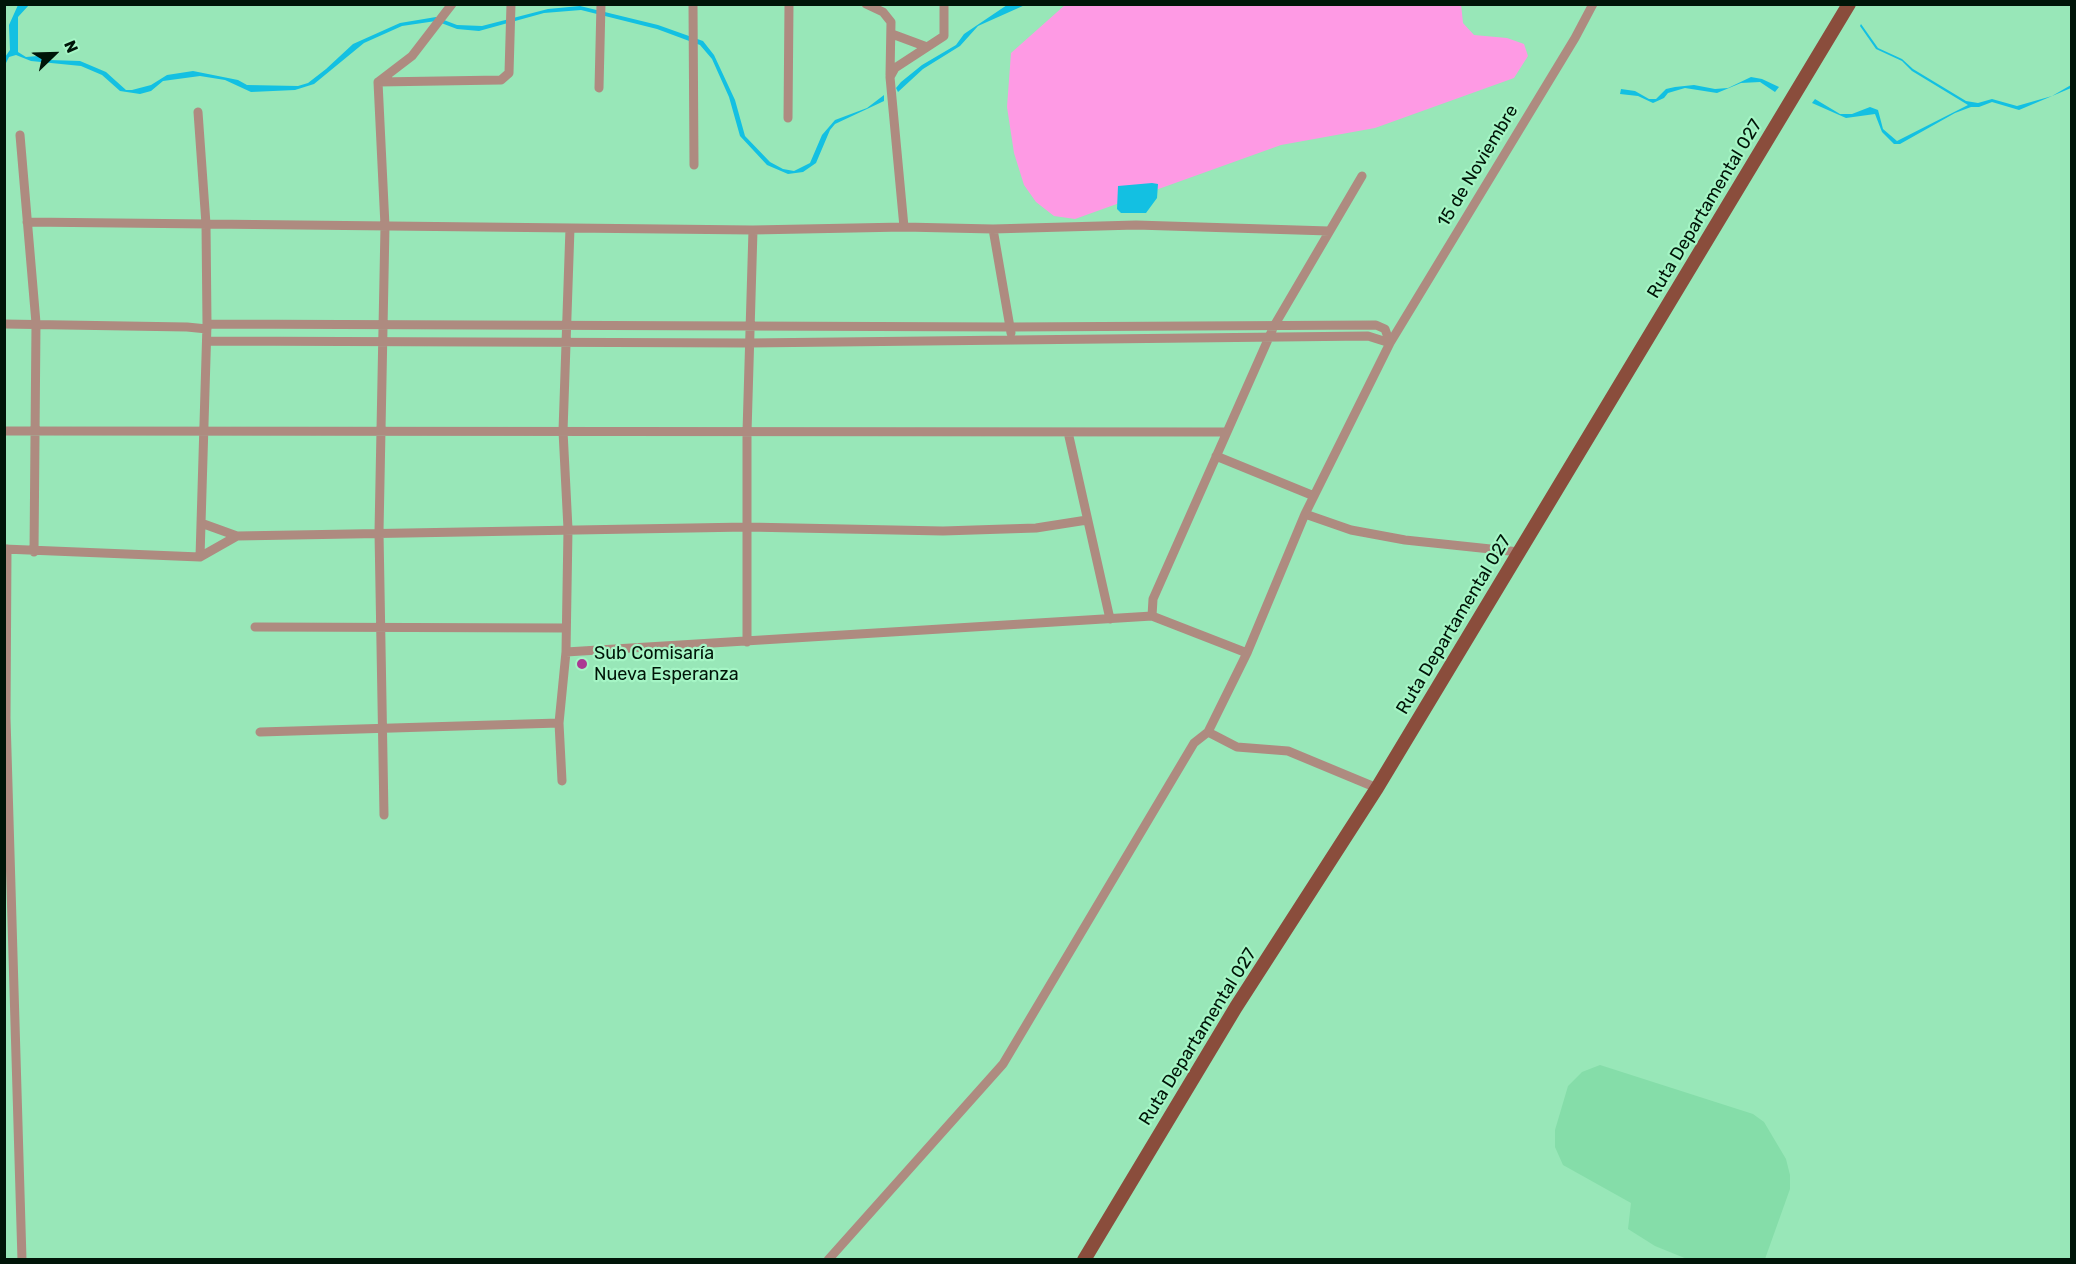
<!DOCTYPE html>
<meta charset="utf-8">
<style>
body{margin:0}
#map{position:relative;width:2076px;height:1264px;overflow:hidden;background:#98e7b8;font-family:Rubik,sans-serif}
canvas{display:block}
.frame{position:absolute;inset:0;border:6px solid #001508;pointer-events:none}
.north{position:absolute;left:24px;top:24px;width:60px;height:60px;-webkit-text-stroke:4px #a5f5c5;paint-order:stroke;rotate:67deg;font-size:16px;font-weight:700;line-height:24px;text-align:center;color:#001508}
.north::after{content:'';display:block;margin:auto;width:21px;height:27px;background:#001508;clip-path:polygon(50% 0,100% 100%,50% 72%,0 100%)}
</style>
<div id="map">
<canvas width="2076" height="1264"></canvas>
<div class="frame"></div>
<div class="north">N</div>
</div>
<script>
const ctx = document.querySelector('canvas').getContext('2d');
ctx.lineJoin = 'round';
function fill(path, color) { ctx.fillStyle = color; ctx.fill(path, 'evenodd'); }
const shape = rows => new Path2D(rows.map(r => 'M' + r).join(''));
function trace(path, color, width, dash) { ctx.strokeStyle = color; ctx.lineWidth = width; ctx.lineCap = dash ? 'butt' : 'round'; ctx.setLineDash(dash || []); ctx.stroke(path); }
function label(font, color, halo, rows, align = 'center') {
  ctx.font = font + ' Rubik,sans-serif'; ctx.lineWidth = 4.5; ctx.setLineDash([]); ctx.textBaseline = 'middle'; ctx.strokeStyle = halo; ctx.fillStyle = color; for (const [text, x, y, turn = 0] of rows) {
    ctx.save(); ctx.translate(x, y); ctx.rotate((+turn || 0) * Math.PI / 180); ctx.textAlign = isNaN(turn) ? turn : align; if (halo) ctx.strokeText(text, 0, 0); ctx.fillText(text, 0, 0); ctx.restore();
  }
}
fill(shape([
 [1600,1065,1753,1114,1764,1122,1786,1159,1790,1175,1790,1189,1765,1259,1687,1259,1655,1246,1628,1229,1631,1203,1563,1165,1555,1147,1555,1130,1568,1086,1582,1072]
]), '#85dda9');
fill(shape([
 [1461,4,1463,23,1474,35,1507,38,1524,44,1528,56,1514,78,1375,128,1281,145,1075,219,1054,216,1036,202,1024,185,1014,153,1007,107,1011,53,1065,5]
]), '#fe9ae4');
fill(shape([
 [18,5,29,5,18,17,18,52,26,57,38,56,49,60,80,61,106,72,126,90,132,90,151,85,167,75,193,71,238,80,247,85,298,86,308,83,326,69,353,44,400,23,436,17,457,25,482,26,548,9,580,6,658,25,703,41,714,55,735,100,745,136,770,162,783,169,794,171,810,163,822,135,835,120,867,108,884,95,884,101,835,124,830,130,816,163,803,172,788,174,767,165,740,136,729,97,712,59,700,45,657,29,581,10,544,13,479,31,457,29,436,21,402,26,364,43,314,84,295,90,251,92,225,80,200,76,163,81,151,91,140,94,120,91,102,75,81,66,31,61,16,55,9,57,5,65,5,57,10,50,9,25],
 [1007,5,1025,5,978,26,960,46,923,69,898,92,896,88,901,82,922,65,956,45,964,34],
 [1861,24,1878,48,1902,59,1913,69,1966,101,1978,103,1992,99,2017,106,2052,96,2071,85,2071,88,2019,110,1992,102,1979,107,1971,107,1955,113,1900,144,1894,144,1882,132,1875,114,1846,118,1812,103,1815,99,1840,114,1852,114,1870,107,1878,110,1883,129,1897,141,1968,105,1912,71,1902,61,1876,49,1860,26],
 [1751,77,1762,79,1779,87,1775,92,1760,82,1741,83,1717,93,1685,88,1668,93,1664,98,1653,103,1638,96,1620,94,1621,89,1635,91,1649,99,1656,99,1666,89,1675,87,1694,85,1715,89,1728,88],
 [1152,183,1158,184,1157,198,1146,213,1121,213,1117,209,1118,186]
]), '#13c0e2');
trace(shape([
 [693,4,694,165],
 [866,4,883,12,891,22,890,75],
 [892,34,927,47],
 [378,82,501,80,509,73,511,4],
 [599,88,601,4],
 [198,112,206,224,207,324,200,557,237,536],
 [788,118,789,4],
 [20,135,36,323,34,552],
 [27,222,753,230,904,227,993,229,1011,333],
 [904,227,890,77,895,68,944,36,944,4],
 [993,229,1136,225,1329,231],
 [4,324,187,327,207,329],
 [207,324,1011,327,1376,325,1385,329,1390,343],
 [207,341,749,343,1368,336,1390,343],
 [4,431,1227,432],
 [1068,432,1110,619],
 [1216,456,1314,496],
 [1305,514,1247,653,1208,732,1237,747,1288,751,1377,788],
 [201,523,237,536,747,527,943,531,1036,528,1087,520],
 [4,549,200,557],
 [7,549,6,718,22,1260],
 [1519,552,1405,540,1351,530,1305,514,1390,343,1575,38,1593,4],
 [1152,616,1153,599,1274,326,1362,176],
 [255,627,566,628],
 [747,642,747,432,753,230],
 [566,652,1152,616,1247,653],
 [559,723,562,781],
 [260,732,559,723,566,652,568,529,563,431,570,228],
 [384,815,379,532,385,226,378,82,412,56,452,4],
 [828,1260,1003,1064,1194,743,1208,732]
]), '#ae8b80', 9);
trace(shape([
 [1084,1260,1236,1007,1377,788,1849,4]
]), '#8a4d3c', 14);
for (const [x, y, r, color] of [
 [582,664,6,"#ab3993"]
]) { const dot = new Path2D(); dot.arc(x, y, r, 0, 2 * Math.PI); ctx.fillStyle = color; ctx.fill(dot); trace(dot, '#a5f5c5', 2); }
label('18px', '#001508', '#a5f5c5', [
 ["15 de Noviembre",1478,166,-59],
 ["Ruta Departamental 027",1705,209,-59],
 ["Ruta Departamental 027",1454,625,-59],
 ["Ruta Departamental 027",1198,1037,-58]
]);
label('18px', '#001508', '#a5f5c5', [
 ["Sub Comisaría",594,654],
 ["Nueva Esperanza",594,675]
], 'left');
</script>
